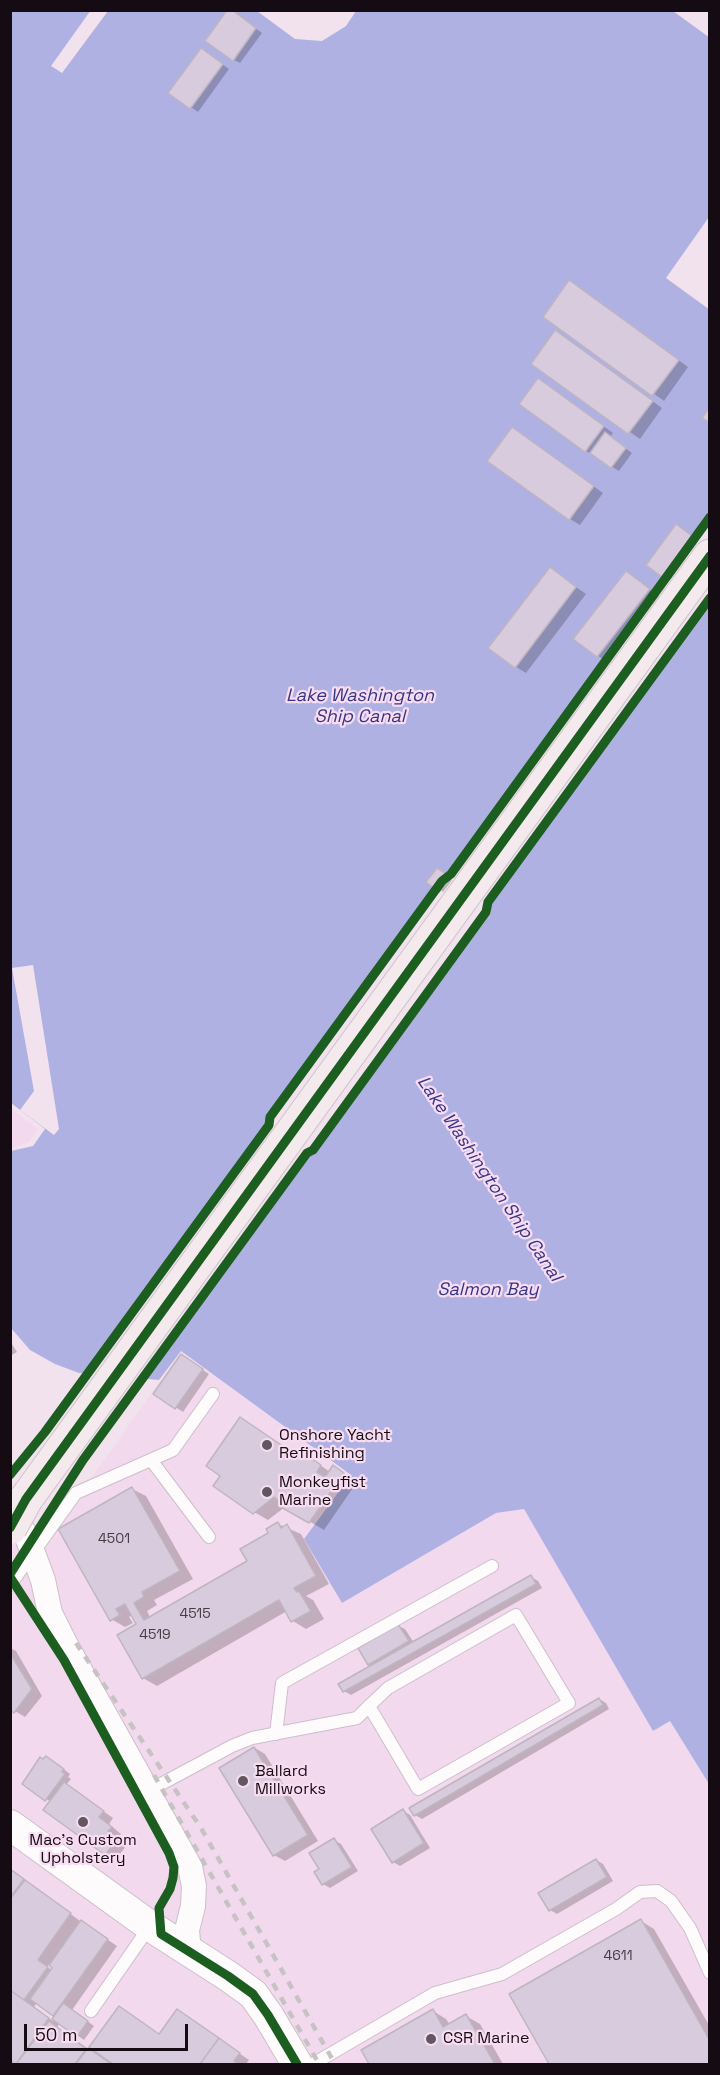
<!DOCTYPE html>
<style>
body{margin:0}
#map{position:relative;width:720px;height:2075px;overflow:hidden;background:#f2e2ee;font-family:"Space Grotesk",sans-serif}
canvas{display:block}
.frame{position:absolute;inset:0;border:12px solid #150c13;pointer-events:none}
.scale{position:absolute;left:24px;top:2024px;width:164px;height:27px;box-sizing:border-box;border:3px solid #150c13;border-top:0;padding-left:8px;font-size:18px;line-height:21px;white-space:nowrap;color:#150c13;-webkit-text-stroke:4px #f8dcf1;paint-order:stroke}
</style>
<div id="map">
<canvas width="720" height="2075"></canvas>
<div class="frame"></div>
<div class="scale">50 m</div>
</div>
<script>
const ctx = document.querySelector('canvas').getContext('2d');
ctx.lineJoin = 'round';
function fill(path, color) { ctx.fillStyle = color; ctx.fill(path, 'evenodd'); }
const shape = rows => new Path2D(rows.map(r => 'M' + r).join(''));
function trace(path, color, width, dash) { ctx.strokeStyle = color; ctx.lineWidth = width; ctx.lineCap = dash ? 'butt' : 'round'; ctx.setLineDash(dash || []); ctx.stroke(path); }
function label(font, color, halo, rows, align = 'center') {
  ctx.font = font + ' "Space Grotesk",sans-serif'; ctx.lineWidth = 4.5; ctx.setLineDash([]); ctx.textBaseline = 'middle'; ctx.strokeStyle = halo; ctx.fillStyle = color; for (const [text, x, y, turn = 0] of rows) {
    ctx.save(); ctx.translate(x, y); ctx.rotate((+turn || 0) * Math.PI / 180); ctx.textAlign = isNaN(turn) ? turn : align; if (halo) ctx.strokeText(text, 0, 0); ctx.fillText(text, 0, 0); ctx.restore();
  }
}
fill(shape([
 [11,1109,38,1129,29,1142,11,1149],
 [181,1351,351,1476,304,1539,342,1603,496,1513,524,1509,653,1731,670,1721,709,1784,709,2064,11,2064,10,1592,12,1589,10,1587,10,1529,37,1555]
]), '#f3d9ed');
fill(shape([
 [11,11,257,11,295,39,322,41,346,26,356,11,673,11,710,38,709,217,666,278,710,310,709,1784,670,1721,653,1731,524,1509,496,1513,342,1603,304,1539,351,1475,181,1351,159,1380,79,1373,55,1364,30,1350,11,1328,11,1151,33,1146,45,1129,11,1103]
]), '#b0b1e3');
fill(shape([
 [91,10,108,11,62,73,51,66],
 [709,513,709,603,491,904,491,913,316,1152,308,1156,145,1382,84,1376,266,1125,267,1117,433,888,426,882,437,868,448,875],
 [33,965,59,1129,54,1135,20,1110,34,1091,12,968]
]), '#f2e2ee');
fill(shape([
 [236,14,262,33,240,63,234,60],
 [208,54,229,69,198,112,170,93],
 [580,288,688,367,664,401,545,316],
 [566,338,662,408,640,439,533,364],
 [549,386,613,433,610,437,632,453,619,471,586,451,521,404],
 [523,435,603,493,580,525,570,519],
 [683,530,698,541,670,580,648,565],
 [550,569,586,594,526,673,516,667],
 [637,579,659,596,608,662,598,656],
 [437,869,452,880,443,892,428,882],
 [10,1341,17,1352,10,1356],
 [188,1360,209,1374,183,1412,155,1394],
 [300,1458,316,1462,330,1472,333,1467,357,1482,324,1530,285,1507,268,1520,254,1512],
 [132,1489,146,1496,193,1579,154,1600,157,1605,147,1611,150,1617,249,1561,278,1524,301,1534,329,1584,306,1596,313,1600,324,1619,306,1629,293,1621,287,1611,157,1686,143,1678,138,1624,132,1615,129,1617,133,1623,125,1627,111,1619],
 [531,1577,538,1581,542,1588,351,1695,344,1691,373,1666,369,1664,398,1626,405,1629,414,1643],
 [10,1648,16,1651,42,1696,25,1717,10,1708],
 [599,1699,606,1703,609,1709,422,1819,415,1815],
 [255,1748,265,1754,318,1841,285,1861,274,1855],
 [53,1761,70,1774,68,1777,71,1779,66,1785,113,1818,109,1824,121,1834,118,1838,127,1845,116,1859,106,1854,51,1802,24,1783],
 [403,1811,410,1815,430,1848,400,1866,393,1862],
 [334,1840,341,1844,358,1871,330,1888,323,1884,321,1870],
 [596,1860,603,1864,613,1881,557,1914,550,1910],
 [10,1868,80,1921,117,1946,72,2010,94,2026,84,2040,60,2023,57,2027,110,2064,18,2064,10,2059],
 [49,1964,54,1968,52,1970,47,1967],
 [37,2002,56,2016,53,2021,34,2007],
 [641,1921,654,1929,710,2027,710,2064,550,2064,511,1994],
 [120,2008,160,2035,178,2011,249,2060,246,2064,116,2064,91,2047],
 [433,2011,446,2019,450,2025,466,2016,480,2024,503,2064,371,2064,363,2050]
]), '#0003');
const building = shape([
 [227,10,232,10,256,28,233,61,205,41,227,10],
 [201,48,223,64,190,109,168,93,201,48],
 [569,280,679,360,652,396,543,317,569,280],
 [555,330,653,401,628,434,531,364,555,330],
 [538,378,604,426,585,452,519,404,538,378],
 [710,407,710,423,702,418,710,407],
 [512,427,594,486,569,520,487,461,512,427],
 [605,432,626,448,611,468,590,453,605,432],
 [676,524,692,536,662,577,646,565,676,524],
 [550,567,576,587,515,668,488,648,550,567],
 [626,571,650,589,597,657,573,639,626,571],
 [437,868,450,877,439,892,426,882,437,868],
 [181,1354,203,1369,175,1409,153,1394,181,1354],
 [240,1417,299,1457,302,1452,321,1465,317,1472,325,1477,333,1465,344,1473,309,1523,279,1506,281,1502,274,1497,253,1514,213,1486,220,1476,206,1466,240,1417],
 [132,1487,180,1571,142,1592,144,1597,134,1603,144,1620,247,1561,240,1549,268,1533,266,1529,278,1522,281,1528,287,1524,316,1576,294,1588,297,1592,299,1591,311,1611,291,1622,279,1600,142,1679,117,1635,136,1624,125,1604,116,1609,120,1615,110,1621,58,1529,132,1487],
 [531,1575,536,1584,343,1692,338,1684,531,1575],
 [398,1624,409,1641,368,1665,358,1648,398,1624],
 [10,1653,32,1689,14,1713,10,1710,10,1653],
 [599,1698,603,1705,414,1816,409,1808,599,1698],
 [254,1747,308,1835,273,1856,219,1768,254,1747],
 [46,1756,64,1769,62,1772,65,1774,45,1801,22,1784,40,1757,43,1759,46,1756],
 [64,1782,104,1811,99,1817,112,1827,108,1831,118,1838,105,1855,43,1810,64,1782],
 [403,1809,424,1843,392,1863,371,1829,403,1809],
 [334,1838,352,1867,322,1885,314,1872,319,1869,309,1853,334,1838],
 [596,1859,607,1877,549,1911,538,1893,596,1859],
 [10,1869,24,1879,10,1898,10,1869],
 [25,1880,71,1913,38,1960,48,1967,24,2000,10,1990,10,1899,25,1880],
 [641,1919,710,2041,710,2064,549,2064,509,1994,641,1919],
 [81,1920,108,1939,53,2016,30,1999,52,1968,49,1965,81,1920],
 [10,1990,49,2018,16,2064,10,2060,10,1990],
 [63,2003,88,2021,77,2037,52,2019,63,2003],
 [119,2006,159,2034,177,2009,219,2038,200,2064,113,2064,89,2047,119,2006],
 [433,2009,443,2027,466,2014,495,2064,369,2064,361,2050,433,2009],
 [49,2021,86,2049,75,2064,16,2064,49,2021],
 [219,2038,240,2053,234,2061,238,2064,200,2064,219,2038],
 [88,2048,111,2064,76,2064,88,2048]
]);
fill(building, '#d8cbdd');
trace(building, '#bfb5c0', 1.5);
const service = shape([
 [151,1460,209,1537],
 [10,1585,76,1493,173,1450,213,1394],
 [276,1734,282,1683,492,1566],
 [148,1791,232,1746,252,1738,357,1718,369,1706,388,1688,516,1615,569,1703,418,1789,369,1706],
 [91,2011,150,1926],
 [313,2064,435,1993,502,1974,616,1909,640,1892,657,1891,671,1901,690,1928,710,1973]
]);
const minor = shape([
 [10,1514,26,1535,33,1553,43,1580,50,1613,66,1645,190,1867,194,1886,193,1906,187,1930,189,1952]
]);
const tertiary = shape([
 [10,1825,150,1926,228,1976,253,1994,268,2015,297,2064]
]);
const primary = shape([
 [10,1514,26,1499,710,556]
]);
trace(service, '#ccbfc9', 14);
trace(minor, '#ccbfc9', 26);
trace(tertiary, '#ccbfc9', 32);
trace(primary, '#cbc4c9', 35);
trace(service, '#fdfbfc', 12);
trace(minor, '#fdfbfc', 24);
trace(tertiary, '#fdfbfc', 30);
trace(primary, '#f4e9ed', 33);
trace(shape([
 [76,1643,201,1828,335,2064],
 [154,1775,319,2064]
]), '#c7c3c5', 4.5, [8, 8]);
const primaryBridge = shape([
 [10,1528,26,1499]
]);
trace(primaryBridge, '#cbc4c9', 35, []);
trace(primaryBridge, '#f4e9ed', 33);
trace(shape([
 [10,1475,45,1432,269,1125,270,1117,442,881,451,874,710,517],
 [10,1528,26,1499,710,556],
 [10,1574,83,1460,307,1153,313,1150,486,912,488,902,710,598],
 [10,1577,64,1660,169,1853,174,1867,173,1878,170,1889,159,1908,161,1934,228,1976,253,1994,268,2015,297,2064]
]), '#1b5e20', 9);
for (const [x, y, r, color] of [
 [267,1445,6,"#625760"],
 [267,1492,6,"#625760"],
 [243,1781,6,"#625760"],
 [83,1822,6,"#625760"],
 [431,2039,6,"#625760"]
]) { const dot = new Path2D(); dot.arc(x, y, r, 0, 2 * Math.PI); ctx.fillStyle = color; ctx.fill(dot); trace(dot, '#f8dcf1', 2); }
label('14px', '#463c46', null, [
 ["4501",114,1539],
 ["4515",195,1614],
 ["4519",155,1635],
 ["4611",618,1956]
]);
label('16px', '#150c13', '#f8dcf1', [
 ["Onshore Yacht",279,1436],
 ["Refinishing",279,1454],
 ["Monkeyfist",279,1483],
 ["Marine",279,1501],
 ["Ballard",255,1772],
 ["Millworks",255,1790],
 ["Mac's Custom",83,1841,"center"],
 ["Upholstery",83,1859,"center"],
 ["CSR Marine",443,2039]
], 'left');
label('italic 18px', '#363784', '#f8dcf1', [
 ["Lake Washington",360,696],
 ["Ship Canal",360,717],
 ["Lake Washington Ship Canal",489,1179,56],
 ["Salmon Bay",488,1290]
]);
</script>
